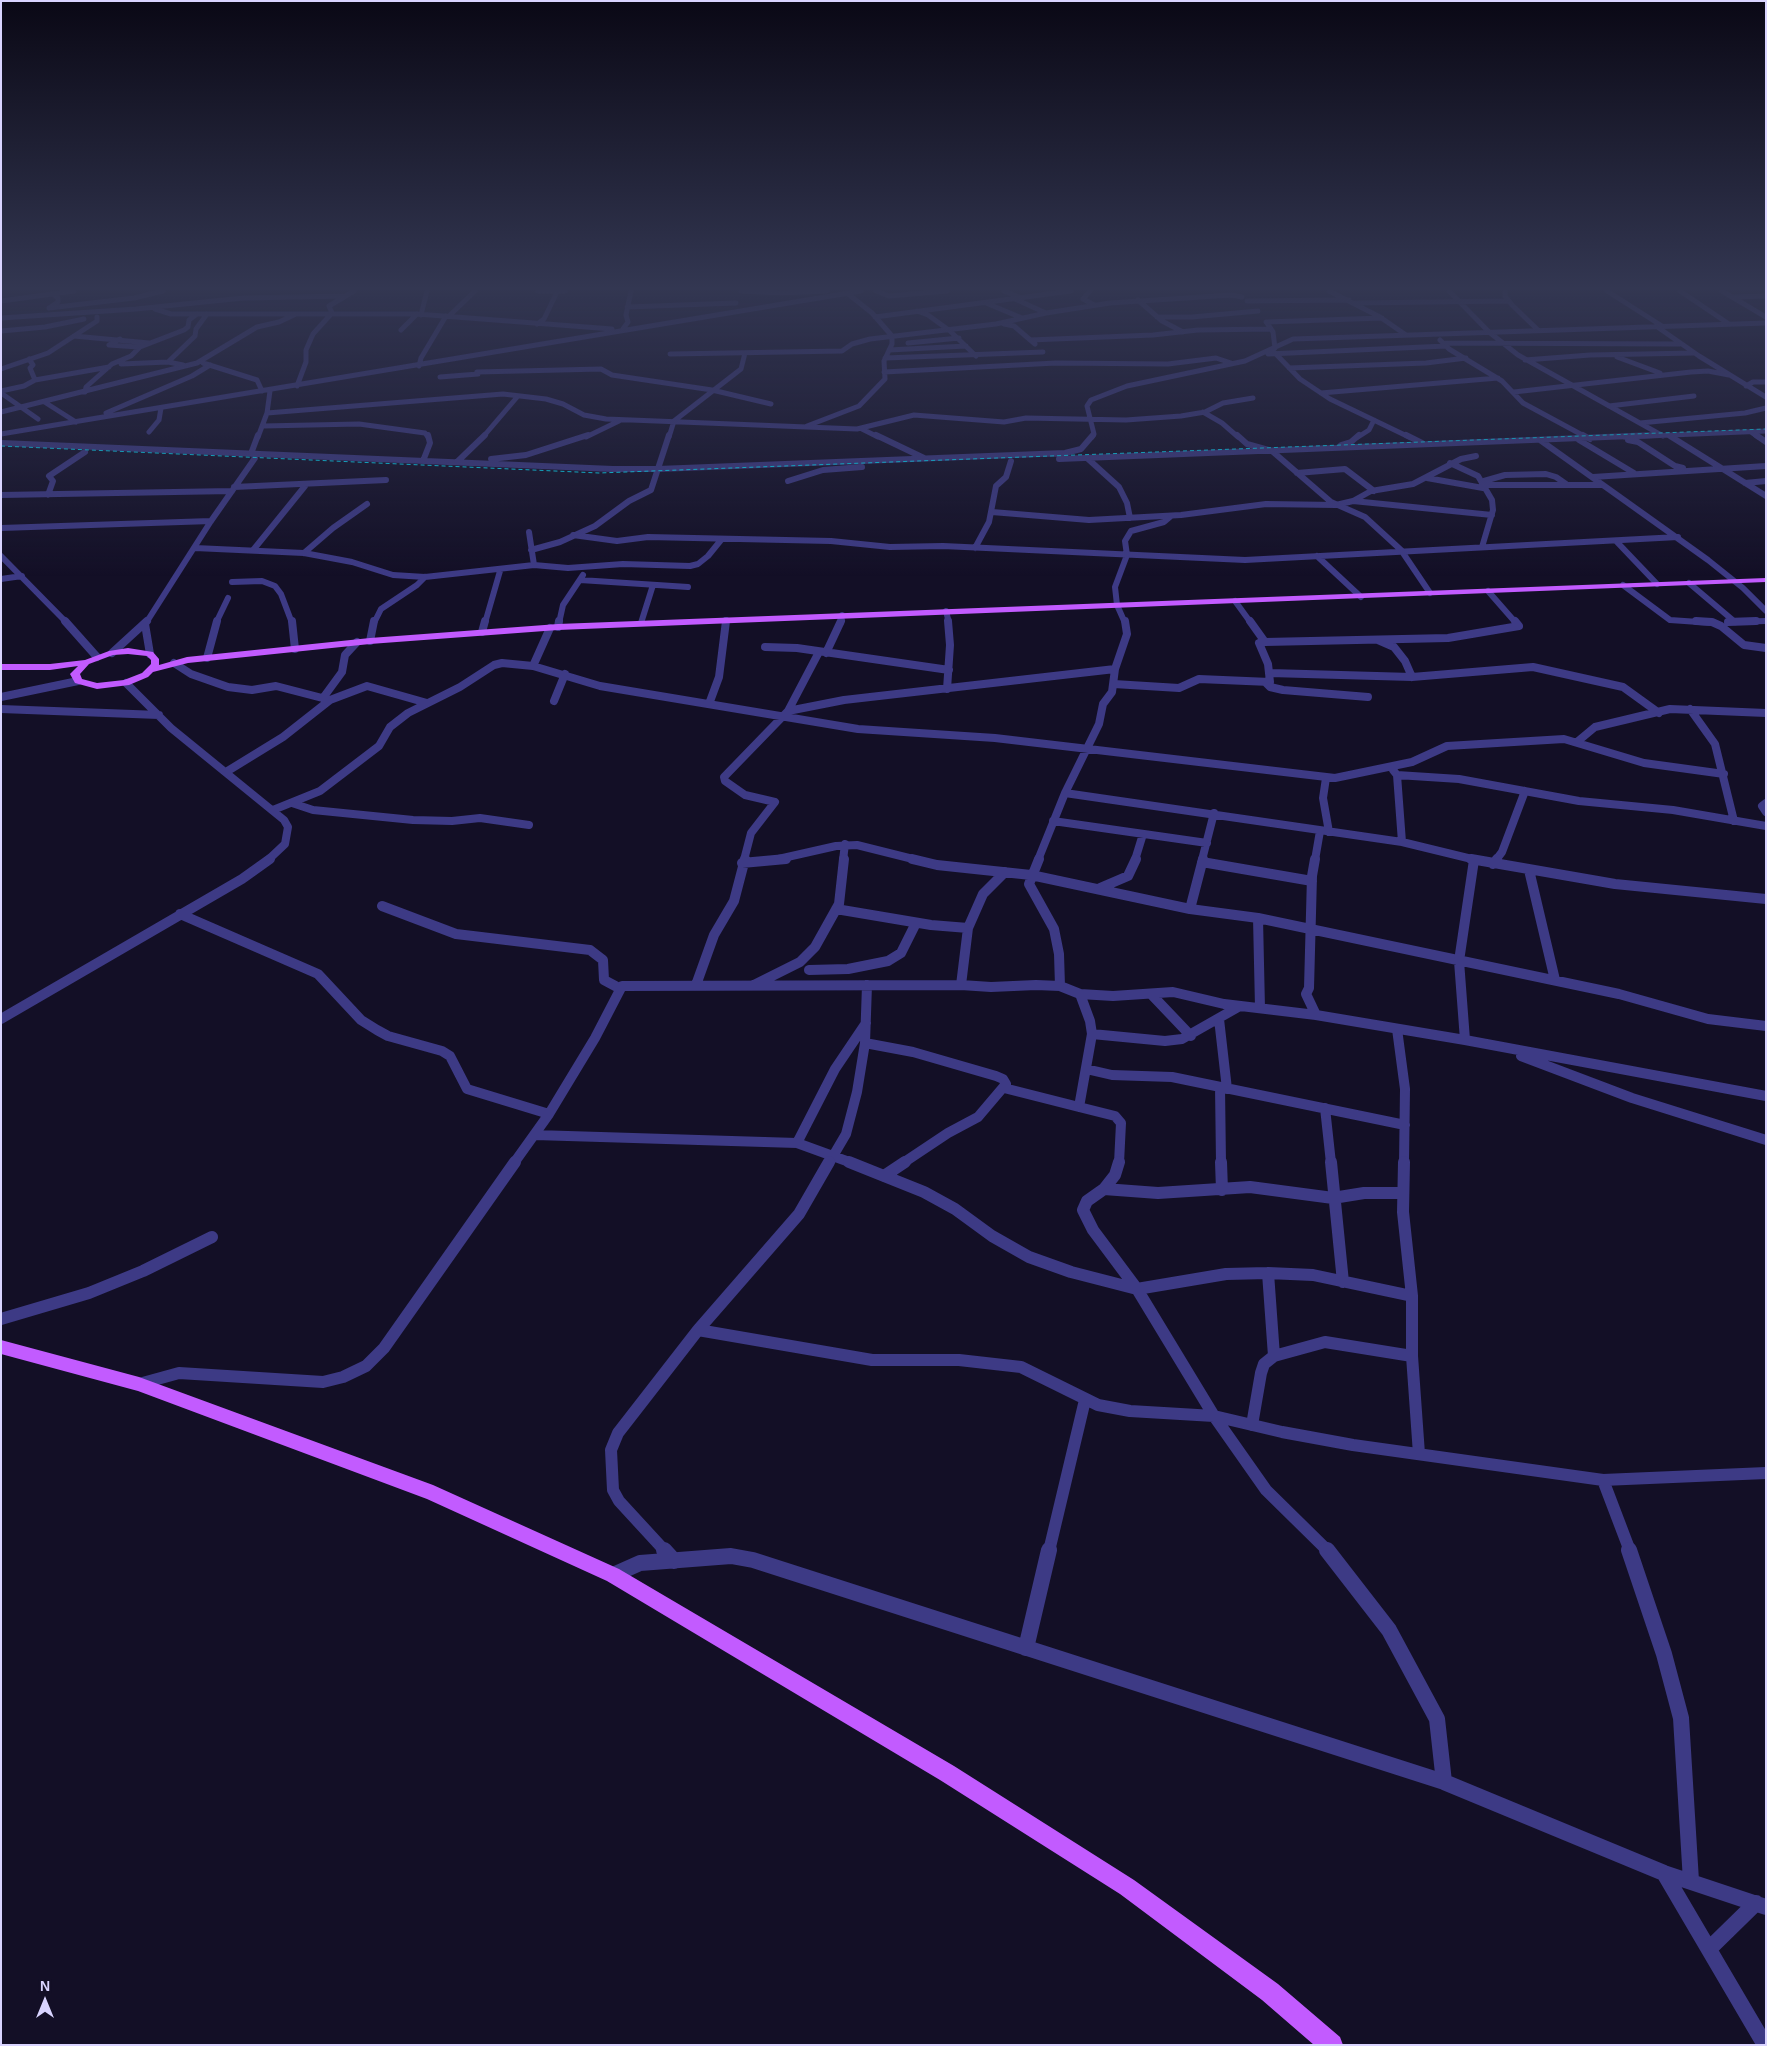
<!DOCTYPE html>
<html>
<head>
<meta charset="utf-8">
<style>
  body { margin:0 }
  #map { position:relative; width:1767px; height:2046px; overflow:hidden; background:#130f26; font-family:Helvetica,sans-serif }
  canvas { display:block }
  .frame { position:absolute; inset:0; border:2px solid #d9d4ff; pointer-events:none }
  .north { position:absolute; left:20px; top:1976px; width:50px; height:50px; -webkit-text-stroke:4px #130f26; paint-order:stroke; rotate:0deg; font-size:14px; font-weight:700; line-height:20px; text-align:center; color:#d9d4ff }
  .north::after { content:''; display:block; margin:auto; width:18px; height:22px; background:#d9d4ff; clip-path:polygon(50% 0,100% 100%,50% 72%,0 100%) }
</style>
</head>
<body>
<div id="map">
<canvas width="1767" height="2046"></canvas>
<div class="frame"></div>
<div class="north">N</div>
</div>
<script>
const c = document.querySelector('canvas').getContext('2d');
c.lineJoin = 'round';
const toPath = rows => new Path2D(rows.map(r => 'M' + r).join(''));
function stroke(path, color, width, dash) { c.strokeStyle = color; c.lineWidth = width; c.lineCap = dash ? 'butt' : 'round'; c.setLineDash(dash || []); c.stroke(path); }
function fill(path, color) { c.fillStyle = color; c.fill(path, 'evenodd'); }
stroke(toPath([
  [538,291,565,291],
  [741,291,781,293,827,291],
  [876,291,889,296,947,291],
  [1004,291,1019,297],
  [1090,291,1083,299,1094,305],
  [1329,291,1380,317,1406,335],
  [1449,291,1489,332,1518,355,1663,436],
  [1505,291,1505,296,1512,305,1538,330],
  [1607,291,1662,326],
  [1680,291,1729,324],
  [1722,291,1766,317],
  [1734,297,1766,296],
  [1015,299,1046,313],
  [1138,300,1162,321,1183,332],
  [1,301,74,291],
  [1247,301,1349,300],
  [986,303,1022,318],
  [1355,303,1509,301],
  [627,307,736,303],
  [49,308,134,298,163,291],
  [49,308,58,302,58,298,53,294],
  [155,309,171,314,417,314,612,329],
  [917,311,928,315,950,331,976,356],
  [421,315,427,291],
  [449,316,475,291],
  [875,317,1071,291],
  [1157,317,1192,317,1258,311],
  [1,318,136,309,243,298,346,296],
  [1266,322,1382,318],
  [1267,323,1273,332,1275,348],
  [537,324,544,319,557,292],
  [1004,324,1014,326,1035,344],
  [1656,326,1699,356,1766,397],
  [623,329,628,322,626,315,631,291],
  [401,330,417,314],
  [1,331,45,327,84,319],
  [74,336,149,343],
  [120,339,109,345,138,347],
  [1030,340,1153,335,1198,330,1271,329],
  [1440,340,1449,349,1502,381,1523,403,1586,437],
  [908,343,959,338],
  [1443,343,1680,344],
  [889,350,966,346],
  [1274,352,1300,379,1330,399,1409,437],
  [670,354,842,351,852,344,870,339,996,324,1046,313,1110,303,1231,295,1242,297],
  [1268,354,1446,346],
  [1617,357,1660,373],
  [885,358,1043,352],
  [29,359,33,365,30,368,35,380],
  [1525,360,1590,355,1693,353],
  [168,362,195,336,196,329,207,314],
  [203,363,257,380,262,391],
  [121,364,168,362,183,365],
  [419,366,421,358,446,316],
  [1289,368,1426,363,1466,358],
  [1,369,48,353,97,321,97,317],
  [884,372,1056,363,1168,364,1216,358,1231,363],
  [440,377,478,374,477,372,601,369,612,375,712,390,771,404],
  [297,386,306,362,306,350,313,334,332,313,329,306,354,291],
  [1746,386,1753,382,1766,382],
  [1,391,24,386,35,380,109,367],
  [85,392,86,387,112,364,131,356,140,347,184,330,188,327,189,320,197,314],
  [1514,392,1691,372,1708,371,1729,375],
  [1,393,38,419],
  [1321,393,1498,378],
  [46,403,76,422],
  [1609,406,1694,396],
  [1,412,197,363,257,327,279,322,296,314],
  [1203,412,1222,423,1238,437],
  [106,413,192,376,210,365],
  [267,413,503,394,546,399,563,404,584,415,606,419,857,429,914,415,1004,422,1026,418,1126,420,1181,416,1205,412,1223,403,1253,398],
  [1640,423,1745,413,1766,408],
  [263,426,359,424,425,433,428,437],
  [807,426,859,406,885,379,884,361,892,344,892,336,872,313,847,293],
  [862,429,878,437],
  [149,432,159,420,161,408],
  [1751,432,1758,437],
  [1,434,861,291],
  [258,437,267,413,270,391],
  [483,437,518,396],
  [586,437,619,421],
  [669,437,674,421,741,369,745,353],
  [1092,437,1094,434,1087,406,1091,400,1127,386,1245,361,1293,339,1766,323],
  [1358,437,1369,430,1374,420],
  [1624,437,1766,431]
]), '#3d3a85', 5);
stroke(toPath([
  [876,435,924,458],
  [1237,435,1247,444,1272,451,1331,502,1365,517,1401,550,1430,593],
  [1406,435,1422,443],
  [1583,435,1590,439],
  [1756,435,1766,442],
  [1670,436,1766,496],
  [1540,440,1708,560,1743,588,1766,611],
  [1579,440,1634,473],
  [1628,440,1638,442,1675,466,1683,468],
  [1,443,613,469,658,469,1065,453,1081,449,1093,435],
  [1341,445,1351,442,1359,435],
  [1087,458,1119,487,1127,503,1130,518],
  [491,459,526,455,588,435],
  [1059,459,1655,435],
  [423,461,430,443,428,435],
  [457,462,485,435],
  [1450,463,1478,476,1492,500,1493,510,1482,547],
  [1297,473,1345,469,1374,491],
  [1593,477,1766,466],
  [1427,478,1483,488],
  [788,481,823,470,862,467],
  [1484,481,1505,475,1546,474,1556,477,1566,484],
  [1745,483,1766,481],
  [1482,485,1602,485],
  [234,487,386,480],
  [1,495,232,491],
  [48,495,53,481,49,476,85,452],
  [1353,501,1492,515],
  [992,512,1089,520,1181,515,1266,504,1336,505,1353,501,1371,491,1413,484,1461,459,1476,456],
  [1,528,211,521],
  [529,532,534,565],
  [573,535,617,541,648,537,831,541,890,547,943,546,1245,560,1678,537],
  [1616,541,1657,584],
  [195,548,304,553,352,562,393,575,425,577,534,565,568,568,623,564,690,566,698,564,708,556,721,540],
  [975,548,989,522,996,486,1006,477,1011,461],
  [254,549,305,486],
  [531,550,560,542,595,526,629,501,651,490,669,435],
  [304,553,333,528,367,504],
  [1,556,67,623],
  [1317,556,1361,597],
  [1,579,22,576],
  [580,580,688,587],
  [232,582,262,581,275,586,281,594,292,623],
  [1689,583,1735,622],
  [1623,585,1670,620,1713,623],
  [1488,591,1516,623],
  [1235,601,1251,623],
  [946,611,949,623],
  [1728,622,1766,621],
  [146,623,211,521,255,458,252,451,258,435],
  [216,623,228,598],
  [374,623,381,609,417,585,425,577],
  [485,623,500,571],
  [559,623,563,605,583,575],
  [641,623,653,585],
  [726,623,726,620],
  [841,623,842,615],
  [1125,623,1117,605,1115,587,1127,555,1125,541,1131,531,1164,522,1171,516]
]), '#3d3a85', 6);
stroke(toPath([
  [65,621,97,657],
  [292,621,295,649],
  [1250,621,1265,642,1448,638,1519,626,1515,621],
  [1696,621,1712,622,1721,626,1744,645,1766,648],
  [1728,622,1756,621],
  [145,624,150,654],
  [558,627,559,621],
  [550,628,533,666,600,686,858,729,995,738,1335,778,1412,762,1447,746,1564,739,1644,763,1724,774],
  [482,632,485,621],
  [1378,640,1394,647,1405,661,1412,677],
  [370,641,374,621],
  [765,647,797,648,949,670],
  [112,653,147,621],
  [826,653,841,621],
  [207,658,217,621],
  [174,663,191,674,228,687,252,690,276,686,330,700,367,686,427,703],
  [1270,673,1412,677,1533,667,1623,687,1659,713],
  [126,683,171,728,284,820,288,827,285,844,268,860],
  [1266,683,1270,687,1283,690,1368,697],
  [1114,684,1179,688,1199,679,1270,682,1268,664,1259,643,1265,642],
  [947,689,950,645,948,621],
  [1,697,78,681],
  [323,698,342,672,345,655,357,642],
  [554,701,565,674],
  [709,704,719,677,726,621],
  [1,709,159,715],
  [1690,709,1715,744,1734,821],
  [788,711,819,652],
  [1577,742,1595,727,1670,709,1766,713],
  [1393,770,1397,775,1402,842],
  [226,772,283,737,330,700],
  [1397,775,1459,779,1579,801,1673,810,1766,826],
  [1326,778,1323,798,1329,832],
  [1065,793,1402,842,1476,860],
  [292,803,313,810,413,820,452,821,480,818,529,825],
  [1766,803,1762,806,1766,812],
  [273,810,320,791,379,746,390,727,408,713,460,687,494,665,502,663,533,666],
  [1053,821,1207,843],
  [744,860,751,833,775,802,745,795,725,781,724,777,788,711,844,700,1115,669],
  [774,860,836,846,857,845,917,860],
  [843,860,845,844],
  [1038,860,1065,793,1099,724,1103,704,1112,692,1115,669,1127,634,1125,621],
  [1135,860,1143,834],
  [1202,860,1214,813],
  [1315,860,1320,831],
  [1496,860,1502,852,1525,791]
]), '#3d3a85', 8);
stroke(toPath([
  [912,859,937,865,1031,875,1190,909,1258,918,1619,994,1708,1019,1766,1026],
  [1039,859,1029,884,1054,929,1059,954,1060,986],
  [1315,859,1312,876,1309,988,1306,994,1316,1015],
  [1471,859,1615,884,1766,899],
  [1202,862,1312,881],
  [742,863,786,859],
  [1493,864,1497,859],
  [1529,870,1555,980],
  [1100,888,1128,876,1136,859],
  [382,906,456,934,590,950,603,960,604,980,619,988],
  [836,909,931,925,968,928],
  [1190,909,1203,859],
  [180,914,318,974,361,1020,377,1030,388,1036,442,1051,450,1056,467,1089,549,1114],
  [1258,918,1260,1008],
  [809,970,848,969,888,961,901,953,916,923],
  [696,985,714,935,734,901,745,859],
  [754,985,800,962,815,947,839,904,844,859],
  [961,985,968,928,983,894,1005,872],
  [1080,994,1090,1021,1092,1034,1079,1107,1115,1116,1121,1123,1119,1163],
  [1151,994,1191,1036],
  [1,1019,242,879,270,859],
  [1219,1019,1227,1089],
  [1397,1029,1405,1089,1404,1163],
  [1092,1034,1165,1041,1182,1039,1240,1006],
  [1465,1040,1459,961,1474,860],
  [865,1043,913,1052,996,1076,1003,1079,1006,1084,978,1117,948,1133,903,1163],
  [1521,1056,1632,1098,1766,1140],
  [1086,1069,1112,1075,1172,1077,1405,1125],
  [1220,1087,1221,1163],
  [1004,1088,1079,1107],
  [1325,1108,1331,1163],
  [535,1135,797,1143,852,1163],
  [797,1143,835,1069,866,1023],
  [514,1163,549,1114,595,1038,622,986,961,985,991,987,1036,985,1060,986,1080,994,1113,996,1173,992,1224,1004,1316,1015,1465,1040,1766,1096],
  [829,1163,846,1134,857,1092,865,1043,867,985]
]), '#3d3a85', 10);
stroke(toPath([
  [849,1162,924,1192,955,1209,992,1236,1029,1257,1071,1272,1137,1289,1226,1274,1268,1273,1313,1275,1412,1296],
  [1119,1162,1115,1175,1104,1189,1087,1201,1083,1210,1093,1230,1137,1289,1214,1416,1266,1490,1328,1551],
  [1221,1162,1222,1190],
  [1331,1162,1343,1282],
  [1404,1162,1403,1212,1412,1296,1412,1356,1419,1454],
  [884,1176,905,1162],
  [1104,1189,1158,1193,1250,1187,1333,1198,1364,1193,1403,1193],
  [1268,1273,1274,1356],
  [1,1319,89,1293,143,1271,212,1237],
  [698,1330,872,1360,959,1360,1021,1367,1098,1405,1130,1411,1214,1416,1282,1432,1353,1445,1603,1480,1766,1473],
  [139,1384,179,1373,323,1382,343,1377,366,1366,384,1348,515,1162],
  [1252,1425,1261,1373,1264,1364,1274,1356,1325,1342,1412,1356],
  [1603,1480,1630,1551],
  [665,1551,619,1501,613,1490,611,1450,618,1433,698,1330,799,1214,829,1162],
  [1049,1551,1085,1400]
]), '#3d3a85', 12);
stroke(toPath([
  [664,1550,674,1561],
  [1327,1550,1389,1630,1437,1719,1444,1782],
  [1629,1550,1664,1654,1681,1718,1691,1881],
  [613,1575,640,1563,731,1556,753,1560,1444,1782,1664,1873,1766,1907],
  [1026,1648,1049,1550],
  [1664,1873,1765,2045],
  [1709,1949,1756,1903]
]), '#3d3a85', 16);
fill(toPath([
  [1766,578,1766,582,558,630,370,644,188,663,153,672,148,677,129,685,97,689,75,683,70,674,78,666,50,670,1,670,1,664,50,664,85,660,109,651,128,648,153,652,159,659,159,665,187,657,370,638,558,624,1766,578],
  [128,654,147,656,151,660,151,664,142,673,124,680,97,683,82,679,80,674,89,664,113,655,128,654],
  [1,1340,139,1377,433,1485,619,1569,954,1766,1134,1880,1278,1984,1340,2037,1343,2045,1314,2045,1262,2000,1120,1894,940,1780,607,1581,427,1499,138,1391,1,1354,1,1340]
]), '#c25bff');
stroke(toPath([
  [1,446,599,473,1766,429]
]), '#00e5ff', 1, [4, 3]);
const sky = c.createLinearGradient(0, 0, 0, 577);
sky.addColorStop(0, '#0a0815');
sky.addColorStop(0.5, '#333752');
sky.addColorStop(1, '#33375200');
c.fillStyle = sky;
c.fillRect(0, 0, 1767, 577);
</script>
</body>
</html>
